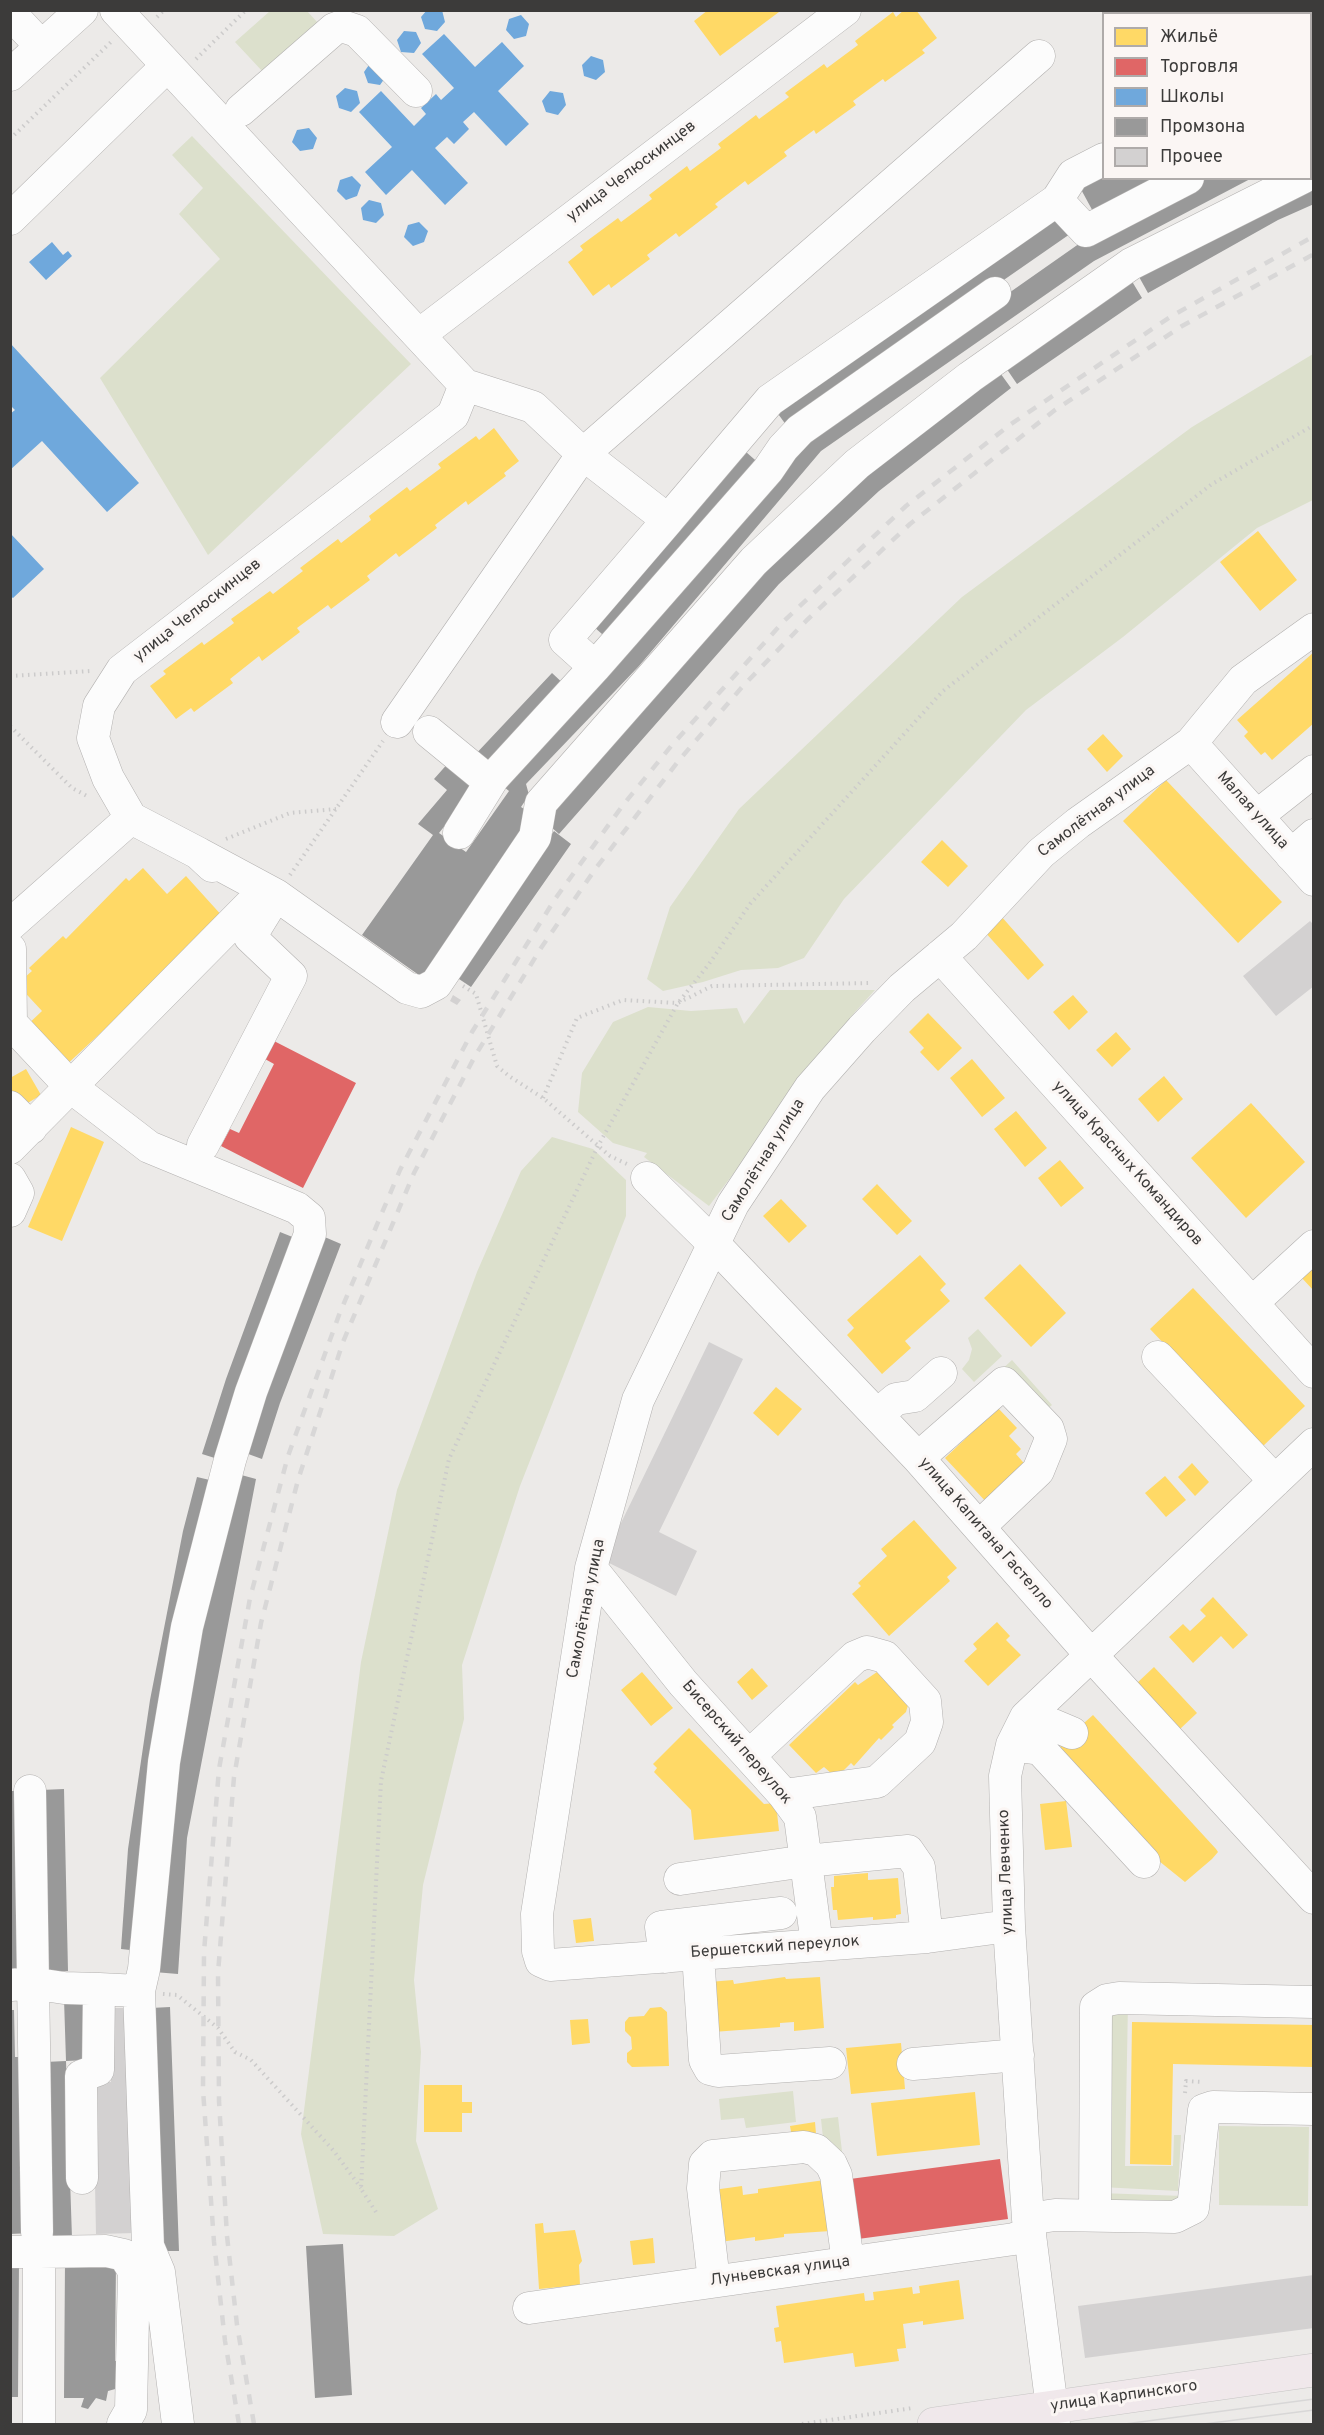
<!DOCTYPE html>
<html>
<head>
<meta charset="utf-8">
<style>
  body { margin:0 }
  #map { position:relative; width:1324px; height:2435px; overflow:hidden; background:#eceae8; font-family:Overpass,sans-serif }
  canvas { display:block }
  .frame { position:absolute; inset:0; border:12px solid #3c3b3a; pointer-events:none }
  .legend { position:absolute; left:1102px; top:12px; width:210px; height:168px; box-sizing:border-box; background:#fbf6f4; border:2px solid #afabaa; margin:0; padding:8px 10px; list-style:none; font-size:18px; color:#3c3b3a }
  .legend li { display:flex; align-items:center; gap:12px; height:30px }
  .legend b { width:30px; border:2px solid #afabaa }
</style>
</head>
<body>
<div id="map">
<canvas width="1324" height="2435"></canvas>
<div class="frame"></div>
<ul class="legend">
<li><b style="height:16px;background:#ffd966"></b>Жильё</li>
<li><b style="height:16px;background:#e06666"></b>Торговля</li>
<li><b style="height:16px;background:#6fa8dc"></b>Школы</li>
<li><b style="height:16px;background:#999"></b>Промзона</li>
<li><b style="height:16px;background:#d3d1d1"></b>Прочее</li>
</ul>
</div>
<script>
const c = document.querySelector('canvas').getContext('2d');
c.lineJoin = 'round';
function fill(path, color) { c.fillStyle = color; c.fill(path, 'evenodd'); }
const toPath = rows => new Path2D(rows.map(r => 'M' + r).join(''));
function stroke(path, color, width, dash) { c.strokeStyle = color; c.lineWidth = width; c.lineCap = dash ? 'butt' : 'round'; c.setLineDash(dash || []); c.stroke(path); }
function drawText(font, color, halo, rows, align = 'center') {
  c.font = font + ' Overpass,sans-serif'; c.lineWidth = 6; c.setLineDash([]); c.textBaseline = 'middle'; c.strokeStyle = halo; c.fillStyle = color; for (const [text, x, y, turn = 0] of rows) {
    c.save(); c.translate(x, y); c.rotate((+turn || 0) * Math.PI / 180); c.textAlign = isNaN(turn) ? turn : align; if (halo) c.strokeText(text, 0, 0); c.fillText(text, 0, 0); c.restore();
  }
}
fill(toPath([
  [270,11,307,11,318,23,263,72,235,42],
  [192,136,411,364,208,555,100,378,220,259,179,214,203,188,172,155],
  [1313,354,1313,500,1257,528,1123,637,1026,710,844,899,804,958,778,968,741,970,703,982,663,991,647,979,670,907,739,809,962,597,1192,427],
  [770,990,875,990,855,1012,709,1206,644,1157,647,1153,613,1143,578,1112,582,1073,613,1022,648,1007,691,1011,737,1008,744,1024],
  [552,1137,593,1149,626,1180,626,1216,520,1486,462,1665,464,1719,423,1885,414,1980,421,2052,416,2141,438,2209,394,2236,323,2234,301,2134,361,1662,397,1490,477,1272,521,1171],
  [978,1329,1002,1356,974,1382,962,1369,969,1360,972,1349,968,1338],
  [1012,1360,1052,1405,1046,1410,998,1373],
  [1128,2003,1125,2166,1173,2166,1174,2135,1181,2135,1178,2191,1101,2187,1103,2019],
  [793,2091,796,2122,746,2128,744,2118,721,2120,719,2099],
  [838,2117,843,2160,824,2148,821,2119],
  [1219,2126,1309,2127,1308,2206,1219,2205],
  [1100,2193,1183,2196,1179,2203,1108,2207]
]), '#dce0cc');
fill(toPath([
  [708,10,778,10,779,12,720,56,694,21],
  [904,10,916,10,937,38,922,50,925,53,885,82,883,79,853,101,856,105,816,134,814,130,784,152,787,156,748,185,745,181,715,204,718,207,679,237,676,233,647,255,650,259,611,288,609,284,593,296,568,262,583,250,580,246,618,218,621,222,652,199,649,195,687,166,690,171,721,148,718,144,756,115,759,119,789,97,785,93,824,64,827,68,858,45,855,41,893,12,896,17],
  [494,428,519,461,504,473,506,476,468,505,466,501,435,525,437,528,399,557,396,553,367,576,370,580,331,609,328,605,297,628,300,632,262,661,259,656,230,679,233,683,194,712,191,708,176,719,150,686,166,674,163,671,202,642,204,645,234,623,231,619,270,591,273,594,303,571,300,568,338,539,341,543,371,520,369,516,407,487,410,491,441,468,438,464,476,436,479,440],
  [1258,531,1297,580,1260,611,1220,562],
  [1314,652,1314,723,1272,760,1265,752,1261,755,1244,736,1248,732,1237,720],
  [1103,734,1123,756,1107,772,1087,749],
  [1166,780,1282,902,1238,943,1123,821],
  [942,840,968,866,948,887,921,862],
  [143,868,167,894,186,876,224,918,62,1069,24,1028,42,1011,17,984,32,971,29,968,63,936,66,939,126,878,129,881],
  [1001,916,1044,965,1028,980,984,931],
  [1073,995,1088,1012,1069,1030,1053,1012],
  [928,1013,962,1048,938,1071,920,1052,924,1048,909,1032],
  [1116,1032,1131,1049,1112,1067,1096,1050],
  [972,1059,1005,1098,982,1117,950,1078],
  [26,1069,41,1095,21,1107,10,1089,10,1078],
  [1164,1076,1183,1099,1158,1122,1138,1099],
  [1251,1103,1305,1162,1246,1218,1191,1158],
  [1016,1111,1047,1148,1025,1167,994,1129],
  [71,1127,104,1142,62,1241,28,1227],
  [1060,1160,1084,1188,1061,1207,1038,1178],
  [877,1184,912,1221,897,1235,862,1199],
  [781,1199,807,1226,789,1243,763,1216],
  [920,1255,946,1284,940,1290,950,1301,905,1341,911,1348,882,1374,847,1335,854,1328,847,1320],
  [1020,1264,1066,1313,1031,1347,984,1298],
  [1314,1264,1314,1291,1300,1276],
  [1193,1288,1305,1406,1262,1447,1150,1329],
  [776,1387,802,1409,778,1436,753,1413],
  [998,1408,1017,1428,1009,1436,1021,1449,1016,1454,1028,1468,989,1505,945,1458],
  [1192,1463,1209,1482,1195,1496,1178,1477],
  [1165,1476,1186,1500,1166,1517,1145,1493],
  [914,1520,957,1568,947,1577,950,1581,889,1636,852,1594,861,1586,858,1583,887,1556,881,1549],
  [1213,1597,1248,1635,1233,1649,1221,1636,1193,1663,1169,1637,1183,1624,1190,1631,1206,1616,1200,1610],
  [997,1622,1010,1636,1006,1640,1021,1655,988,1686,964,1661,977,1649,973,1644],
  [1154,1667,1197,1713,1180,1729,1137,1683],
  [752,1668,768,1686,752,1700,737,1682],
  [642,1672,673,1708,651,1726,621,1690],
  [877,1672,908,1705,906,1712,892,1725,894,1727,881,1740,879,1738,854,1766,851,1763,841,1773,832,1774,824,1767,816,1773,789,1745,855,1682,858,1685],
  [1093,1715,1216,1849,1218,1852,1212,1859,1185,1882,1159,1861,1157,1863,1061,1749,1060,1745,1066,1739],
  [689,1728,764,1804,776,1803,779,1831,694,1840,691,1810,654,1772,657,1768,653,1764],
  [1066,1801,1072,1847,1045,1850,1040,1804],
  [868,1873,868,1880,898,1878,901,1914,896,1915,896,1918,873,1920,873,1917,838,1920,837,1910,833,1910,831,1887,834,1887,834,1876],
  [591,1918,594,1941,576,1943,573,1920],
  [785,1977,786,1979,820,1977,824,2028,794,2031,794,2022,780,2023,780,2027,713,2032,709,1982,733,1980,734,1984],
  [661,2007,667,2012,669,2066,632,2067,627,2062,627,2053,632,2049,631,2037,625,2031,625,2022,629,2017,644,2016,650,2008],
  [588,2019,590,2043,572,2045,570,2020],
  [1132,2022,1314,2025,1314,2067,1173,2064,1171,2165,1130,2164],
  [901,2043,905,2089,851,2094,846,2048],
  [424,2085,462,2085,462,2102,472,2102,472,2113,462,2113,462,2132,424,2132],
  [975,2092,980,2145,877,2156,871,2103],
  [815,2122,816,2134,792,2137,790,2126],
  [825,2180,831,2231,784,2234,784,2237,755,2241,755,2237,720,2242,713,2190,742,2186,743,2195,758,2193,758,2189],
  [543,2223,544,2233,575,2230,582,2261,579,2265,580,2285,539,2289,535,2224],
  [653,2238,655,2263,633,2265,630,2241],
  [959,2280,964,2319,923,2325,923,2321,903,2324,906,2348,897,2349,899,2361,855,2367,853,2353,784,2363,781,2341,776,2342,774,2328,779,2327,776,2306,864,2293,865,2301,874,2300,873,2292,912,2287,913,2294,920,2293,919,2286]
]), '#ffd966');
fill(toPath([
  [274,1041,356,1083,303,1188,221,1146,230,1129,239,1133,274,1064,265,1059],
  [1000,2159,1008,2219,858,2239,850,2179]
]), '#e06666');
fill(toPath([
  [427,10,442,10,445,22,437,31,425,29,421,17],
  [521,15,529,24,526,36,514,39,506,30,509,19],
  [404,31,416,32,421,43,414,53,401,52,397,40],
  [444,34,475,67,502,42,524,66,498,91,529,124,506,146,474,112,463,122,469,129,454,144,447,137,435,148,468,183,445,205,412,170,386,195,365,172,392,147,359,112,381,91,414,126,426,114,421,108,436,94,441,100,454,88,422,54],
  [591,56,603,60,605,72,596,80,584,76,582,65],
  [371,62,387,75,380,85,368,83,364,72],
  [345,88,357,91,360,103,351,112,339,108,336,96],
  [550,91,563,93,566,105,558,115,546,112,542,101],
  [309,128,317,138,313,149,300,151,292,142,297,130],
  [352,176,361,185,357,196,346,200,337,191,340,180],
  [369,200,381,203,384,215,376,223,363,220,361,208],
  [419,222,428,231,424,242,413,246,404,237,408,225],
  [52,242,63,255,68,251,72,256,46,280,29,262],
  [10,343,139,483,107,512,42,441,10,470,10,414,15,410,10,405],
  [10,533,44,569,13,598,10,596]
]), '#6fa8dc');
fill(toPath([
  [1314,59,1314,104,1310,106,1310,60],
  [1104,168,1104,178,1170,178,1096,217,1077,182],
  [1204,178,1252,178,1094,261,821,451,639,666,526,784,529,795,521,807,532,814,426,980,362,935,433,835,418,824,447,790,434,779,450,761,478,784,439,833,466,852,509,791,499,783,805,436,1083,241],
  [1314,182,1314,204,1278,220,1148,293,1138,275],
  [1058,216,1070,234,789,429,776,411],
  [1130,278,1142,298,1017,384,1004,365],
  [998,370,1011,388,879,491,779,584,559,834,542,819,762,568,865,473],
  [746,452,762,466,610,641,594,627],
  [552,673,567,687,487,772,472,758],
  [554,831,571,844,471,987,453,975],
  [280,1232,300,1240,221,1460,202,1454,226,1379],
  [320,1235,341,1244,280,1403,262,1459,240,1451],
  [234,1473,256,1479,187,1838,178,1974,154,1972,172,1763],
  [197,1477,214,1481,139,1951,121,1949,128,1849,150,1700,183,1531],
  [64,1789,68,1971,44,1972,41,1790],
  [10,1791,18,1791,21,1973,10,1973],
  [86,1998,88,2060,66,2061,64,1999],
  [170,2007,179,2251,159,2251,151,2008],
  [10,2010,14,2010,15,2057,29,2057,32,2233,10,2234],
  [66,2061,72,2238,51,2239,45,2062],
  [343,2244,352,2395,315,2398,306,2246],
  [10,2261,19,2261,18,2397,10,2397],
  [65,2262,116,2262,115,2361,126,2361,115,2384,119,2388,108,2391,106,2401,96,2398,88,2409,81,2407,84,2398,64,2398]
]), '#999');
fill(toPath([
  [1310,921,1314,925,1314,986,1276,1016,1243,976],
  [453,995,461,1000,457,1005,450,1001],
  [709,1342,743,1359,659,1532,697,1551,676,1596,603,1560],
  [109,2008,130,2008,136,2233,96,2234,93,2082,111,2082],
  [1314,2275,1314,2328,1085,2358,1078,2306]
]), '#d3d1d1');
const minor = toPath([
  [10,13,41,46],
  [1185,14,1193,10],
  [1288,14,1296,10],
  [1310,53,1314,52],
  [10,75,82,10],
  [241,110,334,29,342,26,357,31,416,91],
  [1310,115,1314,113],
  [1057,200,1086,231,1188,178],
  [10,219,167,66],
  [419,335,845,10],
  [465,385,533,407,583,454,668,520,770,400,1057,200,1073,175,1104,159],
  [668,520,565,640,595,667,768,470,783,448,800,430,995,293],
  [397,722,583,454,1039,56],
  [429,732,490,782],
  [1191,743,1314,880],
  [1257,816,1314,771],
  [131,818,198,853,212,866],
  [459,833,493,778,595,667],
  [198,853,276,895,407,988,421,992,436,984,535,837,541,803,754,561,857,464,970,377,1131,264,1302,178],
  [1291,855,1314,835],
  [10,925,131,818,108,778,93,738,99,706,122,670,453,415,465,385,116,10],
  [10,949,11,1023,71,1087,149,1147,297,1208,309,1218,310,1234,251,1392,230,1460,187,1627,164,1762,144,1969,139,1991],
  [940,956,1314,1372],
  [10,1107,31,1128],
  [203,1145,291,976,250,937,274,898],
  [10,1148,250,905],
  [647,1178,714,1244,918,1458,1091,1655,1314,1898],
  [10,1179,18,1193,10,1211],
  [1252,1303,1314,1246],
  [1158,1357,1275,1481],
  [877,1415,896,1399,915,1396,941,1373],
  [918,1458,1004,1383,1048,1429,1051,1439,1038,1471,980,1526],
  [591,1568,683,1683,784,1795,800,1817,817,1945],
  [1072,1733,1053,1725,1012,1745,1040,1749,1144,1862],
  [749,1756,855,1657,867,1652,885,1657,925,1701,927,1722,920,1742,877,1782,784,1795],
  [30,1791,37,2232],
  [680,1879,806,1861,908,1851,919,1867,927,1937],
  [1009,1926,927,1937,550,1965,541,1961,538,1951,537,1914,591,1568,638,1400,733,1204,810,1088,862,1029,902,988,964,936,1041,853,1078,823,1191,743,1243,680,1314,629],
  [698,1954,705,2060,710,2069,718,2071,830,2063],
  [665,1957,661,1927,781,1913],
  [11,1985,31,1983,64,1988,99,1989,98,2070,81,2076,82,2178],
  [99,1989,139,1991,148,2246,159,2272,178,2424],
  [913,2064,1018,2055],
  [1095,2214,1096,2007,1107,2000,1119,1998,1314,2002],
  [1028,2219,1055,2215,1175,2217,1193,2208,1204,2110,1213,2107,1314,2109],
  [10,2252,39,2252],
  [714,2281,703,2188,705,2164,713,2156,804,2147,816,2150,831,2164,836,2175,848,2262],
  [529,2308,1014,2239,1030,2233],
  [39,2424,39,2252,106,2251,124,2255,134,2271,131,2410,123,2424],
  [1054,2424,1028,2219,1009,1926,1005,1776,1012,1745,1026,1717,1314,1444]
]);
const major = toPath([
  [934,2424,1314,2370]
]);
stroke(minor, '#b2b0af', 33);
stroke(major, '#c6c5c4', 34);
stroke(toPath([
  [157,17,164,10],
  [196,59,246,10],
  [10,139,111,42],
  [10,676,91,671],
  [10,726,72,788,89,797],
  [226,839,290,813,336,809],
  [290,875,383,741],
  [463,986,476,994,497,1066,509,1076,543,1098,610,1156,627,1164],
  [543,1098,577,1018,623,1000,678,1003,712,986,872,983],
  [163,1994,177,1995,218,2028,235,2052,251,2060,333,2150,361,2188],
  [1185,2093,1186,2081,1202,2082],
  [376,2212,361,2189,381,1781,449,1459,598,1146,678,1003,709,964,750,904,943,691,1212,484,1314,425],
  [802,2424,913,2408]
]), '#cccbcb', 4, [1.5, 4.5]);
stroke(minor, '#fcfcfc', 32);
stroke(major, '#f0e8eb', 33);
stroke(toPath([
  [1125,2424,1314,2399],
  [1204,2424,1314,2410]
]), '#d8d7d7', 1.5);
stroke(toPath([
  [239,2424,225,2341,214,2242,203,2090,204,1952,219,1769,250,1598,288,1456,339,1315,400,1170,472,1032,555,899,623,805,672,745,784,621,906,506,1011,424,1170,317,1314,236],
  [254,2424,237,2325,227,2236,219,2101,218,1973,234,1777,261,1623,298,1480,343,1342,414,1173,475,1056,541,948,596,868,680,759,743,686,807,620,910,524,1055,410,1182,326,1314,254]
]), '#d8d7d7', 4.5, [10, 10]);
drawText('16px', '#3c3b3a', '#fbf6f4', [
  ["улица Челюскинцев",632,172,-37],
  ["улица Челюскинцев",198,611,-38],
  ["Малая улица",1252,811,48],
  ["Самолётная улица",1097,812,-37],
  ["Самолётная улица",764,1161,-58],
  ["улица Красных Командиров",1127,1164,48],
  ["улица Капитана Гастелло",985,1534,49],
  ["Самолётная улица",587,1609,-79],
  ["Бисерский переулок",736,1743,49],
  ["улица Левченко",1007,1872,-92],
  ["Бершетский переулок",775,1948,-4],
  ["Луньевская улица",780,2272,-8],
  ["улица Карпинского",1124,2397,-8]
]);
</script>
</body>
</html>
